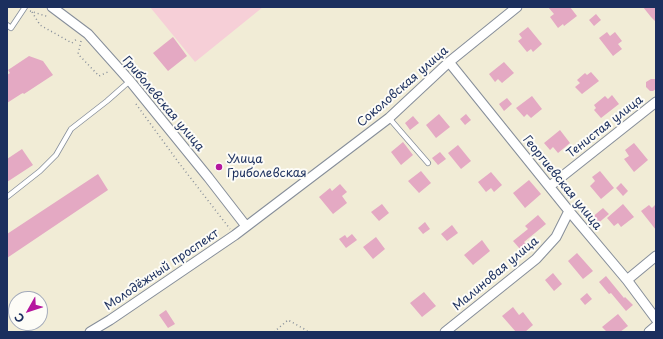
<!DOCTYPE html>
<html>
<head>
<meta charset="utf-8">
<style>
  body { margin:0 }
  #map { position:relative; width:663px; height:339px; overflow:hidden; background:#f1ecd6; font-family:"Playpen Sans",sans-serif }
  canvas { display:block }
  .frame { position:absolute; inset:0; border:8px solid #1b2f5e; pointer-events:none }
  .north { position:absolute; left:8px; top:291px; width:40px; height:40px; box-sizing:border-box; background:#fdfcf7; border:1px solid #a3aaba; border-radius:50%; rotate:231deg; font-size:11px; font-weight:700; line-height:16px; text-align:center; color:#1b2f5e }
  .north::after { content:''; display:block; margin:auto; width:14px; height:18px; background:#b5179e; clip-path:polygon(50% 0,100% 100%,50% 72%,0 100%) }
</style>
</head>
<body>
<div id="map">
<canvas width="663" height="339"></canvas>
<div class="frame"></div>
<div class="north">С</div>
</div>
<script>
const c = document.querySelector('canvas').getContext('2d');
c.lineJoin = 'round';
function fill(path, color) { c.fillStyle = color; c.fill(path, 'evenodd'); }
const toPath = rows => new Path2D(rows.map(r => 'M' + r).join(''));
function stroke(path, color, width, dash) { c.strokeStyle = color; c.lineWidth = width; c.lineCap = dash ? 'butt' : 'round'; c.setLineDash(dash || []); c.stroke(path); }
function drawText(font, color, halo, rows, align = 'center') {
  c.font = font + ' "Playpen Sans",sans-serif'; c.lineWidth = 4; c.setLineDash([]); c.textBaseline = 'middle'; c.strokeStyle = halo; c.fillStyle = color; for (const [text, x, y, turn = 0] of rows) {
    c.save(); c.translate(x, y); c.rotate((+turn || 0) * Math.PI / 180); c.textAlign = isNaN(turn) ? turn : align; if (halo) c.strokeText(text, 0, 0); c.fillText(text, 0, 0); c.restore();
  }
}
fill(toPath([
  [150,7,263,7,195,62]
]), '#f6cfd7');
fill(toPath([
  [548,7,570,7,577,16,564,26,563,24,558,28,550,17,554,14],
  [643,7,656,7,656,22,651,17],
  [596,14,601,20,594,26,589,20],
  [528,27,542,44,533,52,531,49,527,52,518,41,522,38,519,34],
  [607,32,610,36,615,32,622,41,618,44,622,49,613,56,599,38],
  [173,37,187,56,168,71,153,53],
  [29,56,43,61,53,75,24,94,23,93,21,94,7,103,7,75,10,73,8,70],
  [504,62,514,73,502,83,498,79,495,82,489,74],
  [591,72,599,81,582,94,575,87,580,83,577,80,585,73,587,75],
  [651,79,656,79,656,89,653,91,650,91,646,87,646,82],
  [612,95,619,104,601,118,594,110,596,108,594,105,605,96,608,99],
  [532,96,542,109,531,118,527,114,524,117,516,108],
  [507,98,512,104,504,111,499,104],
  [439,114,450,127,436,138,426,125],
  [466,114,471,120,465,125,460,119],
  [413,116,419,123,410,130,405,123],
  [560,130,570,143,558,153,553,147,550,150,544,143],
  [403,142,413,155,401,165,391,152],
  [634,143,648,160,634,172,624,159,629,156,625,150],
  [458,145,471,161,461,169,448,153],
  [22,149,33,165,7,182,7,159],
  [440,152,446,159,438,165,432,158],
  [421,171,431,183,419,193,408,181],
  [600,171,614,188,601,199,590,186,595,181,592,177],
  [491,172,502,185,494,192,491,188,486,192,478,182],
  [98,174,108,190,7,258,7,234],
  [529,180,541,194,525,208,513,193],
  [621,183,628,191,623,196,616,188],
  [340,184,347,192,342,196,347,203,333,214,319,197,330,188,332,191],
  [382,204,389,213,379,221,371,212],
  [623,204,634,217,621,227,618,223,614,226,607,218],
  [656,204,656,230,641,211,649,205,652,208],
  [603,208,609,214,596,225,590,219],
  [538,215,546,224,524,242,526,244,520,249,513,241,528,229,525,226],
  [425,222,430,229,423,234,418,228],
  [452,225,458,233,447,241,441,234],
  [352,234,357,240,346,248,339,239,345,235,347,238],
  [376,237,385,249,373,259,363,247],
  [482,240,490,251,473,265,464,255],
  [577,253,593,271,583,279,568,261],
  [553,273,562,284,554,291,545,280],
  [606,276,624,298,625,297,633,305,626,311,611,293,609,294,599,282],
  [424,292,436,306,422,317,410,303],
  [587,293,592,299,585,305,580,299],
  [513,307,519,315,523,312,533,325,525,332,516,332,502,316],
  [166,310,175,324,168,328,159,315],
  [618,314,628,326,620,332,607,332,602,327]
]), '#e4a9c3');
const service = toPath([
  [7,25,11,28,25,7],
  [389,118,428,163],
  [7,197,40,171,56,155,71,129,107,101,124,86,130,81]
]);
const minor = toPath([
  [52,7,88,34,130,81,208,177,246,226],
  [449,62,569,211,627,280,656,319],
  [550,186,656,102],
  [627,280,656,256],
  [90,332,110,320,235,235,389,118,449,62,517,7],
  [445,332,536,259,556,237,569,211],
  [649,332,656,326]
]);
stroke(service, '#868e9a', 6);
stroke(minor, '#868e9a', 11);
stroke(toPath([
  [30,11,49,17],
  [32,12,40,25,72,43,78,38],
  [81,41,78,54,99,76,110,71],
  [136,104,179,163,230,229],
  [274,332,288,320,306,330,308,332]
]), '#868e9a', 1.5, [1, 3]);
stroke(service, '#fff', 4.5);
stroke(minor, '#fff', 9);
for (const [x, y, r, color] of [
  [219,167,4,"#b5179e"]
]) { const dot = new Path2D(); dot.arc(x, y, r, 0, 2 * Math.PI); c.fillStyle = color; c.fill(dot); stroke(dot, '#fdfcf7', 1.5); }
drawText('12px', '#1b2f5e', '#fdfcf7', [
  ["Соколовская улица",403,87,-41],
  ["Гриболевская улица",163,104,50],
  ["Тенистая улица",605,127,-38],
  ["Георгиевская улица",562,183,51],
  ["Молодёжный проспект",162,270,-34],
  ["Малиновая улица",496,274,-40]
]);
drawText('12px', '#1b2f5e', '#fdfcf7', [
  ["Улица",227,160],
  ["Гриболевская",227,174]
], 'left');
</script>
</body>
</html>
